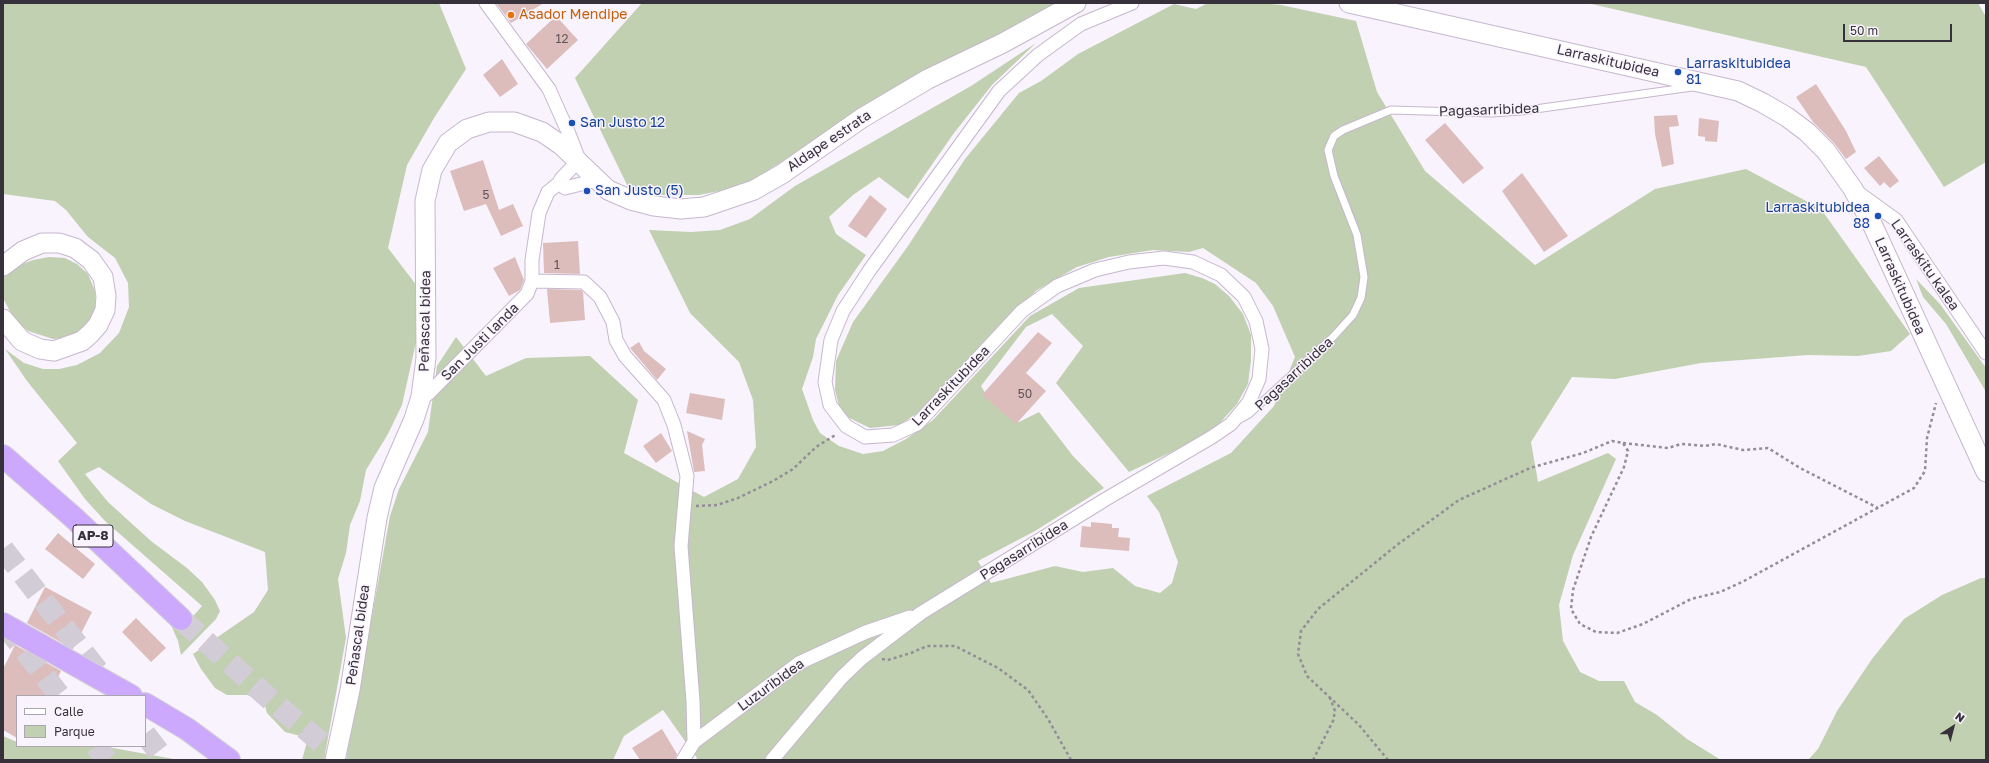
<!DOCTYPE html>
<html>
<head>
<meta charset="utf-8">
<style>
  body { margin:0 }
  #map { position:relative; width:1989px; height:763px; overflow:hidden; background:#f9f3fd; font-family:"Golos Text",sans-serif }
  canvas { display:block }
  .frame { position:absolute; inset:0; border:4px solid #37313b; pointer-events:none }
  .legend { position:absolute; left:16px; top:695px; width:130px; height:52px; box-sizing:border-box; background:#f9f3fd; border:1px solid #aba5af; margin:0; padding:5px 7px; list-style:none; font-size:12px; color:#37313b }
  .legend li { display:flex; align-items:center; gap:8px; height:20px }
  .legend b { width:20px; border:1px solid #aba5af }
  .north { position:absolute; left:1933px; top:707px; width:40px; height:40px; -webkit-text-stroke:3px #f9f3fd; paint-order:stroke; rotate:36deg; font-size:11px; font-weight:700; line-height:16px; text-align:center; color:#37313b }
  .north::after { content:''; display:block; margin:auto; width:14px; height:18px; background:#37313b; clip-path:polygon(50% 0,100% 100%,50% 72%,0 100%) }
  .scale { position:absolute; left:1843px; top:24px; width:109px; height:18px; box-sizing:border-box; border:2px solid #37313b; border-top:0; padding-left:5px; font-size:12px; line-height:14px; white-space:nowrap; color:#37313b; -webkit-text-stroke:3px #f9f3fd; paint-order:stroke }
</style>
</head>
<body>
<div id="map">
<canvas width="1989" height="763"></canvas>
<div class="frame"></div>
<ul class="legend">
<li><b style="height:5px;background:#fff"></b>Calle</li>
<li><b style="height:11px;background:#c0d0b1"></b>Parque</li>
</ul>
<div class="north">N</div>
<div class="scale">50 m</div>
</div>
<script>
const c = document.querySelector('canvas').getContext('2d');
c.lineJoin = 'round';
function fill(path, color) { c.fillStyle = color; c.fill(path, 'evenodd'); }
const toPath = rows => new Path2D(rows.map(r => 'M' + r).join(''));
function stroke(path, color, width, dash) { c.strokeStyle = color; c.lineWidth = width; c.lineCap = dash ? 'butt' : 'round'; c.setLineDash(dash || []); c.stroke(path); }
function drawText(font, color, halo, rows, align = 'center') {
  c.font = font + ' "Golos Text",sans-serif'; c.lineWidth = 3; c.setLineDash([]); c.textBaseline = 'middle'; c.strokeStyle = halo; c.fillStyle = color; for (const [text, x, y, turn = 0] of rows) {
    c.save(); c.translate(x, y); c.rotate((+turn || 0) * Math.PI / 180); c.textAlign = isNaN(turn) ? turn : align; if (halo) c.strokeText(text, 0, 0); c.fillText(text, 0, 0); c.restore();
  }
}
fill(toPath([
  [3,3,439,3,466,69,434,118,407,165,388,248,417,286,418,333,402,405,388,434,366,470,360,501,350,525,346,553,338,579,346,638,324,760,302,760,308,738,285,732,267,713,264,702,247,695,227,695,215,688,201,669,193,654,254,612,268,590,265,552,185,521,151,504,99,467,85,474,108,502,151,541,187,568,202,582,215,600,220,611,216,619,181,655,178,641,168,618,181,630,202,606,105,521,85,499,58,461,77,443,27,381,5,349,24,363,43,369,59,369,77,365,100,353,119,333,129,307,128,283,115,258,88,237,66,210,55,201,3,194],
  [642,3,1055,3,805,147,748,183,729,189,699,195,648,195,629,189,575,78],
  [1208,3,1261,3,1281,5,1356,21,1377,92,1425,171,1535,265,1655,189,1746,169,1821,209,1910,334,1891,351,1858,356,1808,355,1701,363,1615,379,1572,377,1531,442,1538,482,1608,453,1616,459,1573,555,1559,605,1563,641,1580,672,1599,681,1624,681,1635,702,1657,715,1687,739,1721,760,695,760,697,758,663,710,624,736,613,760,346,760,390,516,399,489,428,432,437,366,456,337,486,376,526,358,590,356,638,400,624,453,704,497,738,479,756,447,753,400,739,362,690,313,649,230,691,232,720,230,750,219,795,186,971,86,1036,43,992,85,954,133,908,199,879,177,853,195,829,217,836,234,866,255,838,295,816,339,813,357,802,389,813,420,820,433,839,446,863,454,883,451,906,439,933,420,1030,316,1079,288,1185,273,1202,278,1215,284,1229,296,1243,314,1251,335,1251,360,1248,384,1237,404,1217,426,1193,442,1129,472,1056,383,1083,346,1052,314,1026,327,981,386,990,401,1019,422,1039,412,1073,456,1104,488,1035,531,978,561,991,583,1055,566,1083,572,1113,568,1135,586,1160,593,1172,583,1178,562,1159,512,1147,496,1231,453,1274,406,1295,357,1273,306,1256,283,1203,248,1189,252,1153,250,1109,257,1077,267,1037,290,1010,316,928,407,899,425,870,428,841,414,835,390,836,361,853,322,908,246,965,159,1019,93,1041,81,1078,54,1174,4,1196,9],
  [1587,3,1978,3,1986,17,1986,162,1944,187,1866,67],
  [49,257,65,258,77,264,88,274,95,291,96,307,91,320,79,332,65,338,53,339,28,331,14,319,3,298,3,276,17,266,33,260],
  [1916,279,1940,304,1986,368,1986,392,1946,324,1923,297],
  [1981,578,1986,578,1986,760,1808,760,1818,749,1837,711,1872,659,1904,619,1942,595],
  [3,736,17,742,17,746,102,746,179,760,3,760]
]), '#c0d0b1');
fill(toPath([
  [496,3,544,3,511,23],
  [556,16,578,40,547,69,526,44],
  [502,59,518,84,500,97,483,75],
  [1816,84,1846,131,1856,152,1846,159,1834,143,1813,122,1796,97],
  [1677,115,1679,126,1669,127,1674,164,1662,167,1655,134,1654,116],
  [1699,118,1719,121,1717,142,1705,141,1705,137,1698,136],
  [1445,123,1484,168,1463,184,1425,140],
  [1879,156,1899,181,1890,188,1884,182,1880,186,1864,168],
  [483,160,499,210,513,204,523,226,501,236,486,204,464,211,450,171],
  [1522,173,1568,236,1544,252,1502,191],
  [870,195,887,209,866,238,848,226],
  [578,241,580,274,544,273,543,243],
  [515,257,524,280,520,290,509,296,493,268],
  [547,289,581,290,583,292,585,320,550,323],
  [1038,332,1052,343,1026,373,1046,391,1016,424,982,395],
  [639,342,644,351,666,369,657,380,630,348],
  [690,393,725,399,722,420,686,413],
  [687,431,705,439,702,445,705,471,694,472],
  [661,433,672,451,656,463,643,446],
  [1091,522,1112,524,1112,528,1119,528,1118,537,1130,538,1129,551,1080,547,1082,526,1091,527],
  [58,533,95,564,83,579,45,549],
  [45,587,92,612,73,649,27,623],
  [136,618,166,648,151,662,122,632],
  [15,645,61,671,49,696,17,696,17,738,3,730,3,669],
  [662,729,677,754,675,760,640,760,632,748]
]), '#dcbdbb');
stroke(toPath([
  [3,549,108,684],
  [181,619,272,701,342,760],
  [5,625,60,696],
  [145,734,165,760],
  [96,746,107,760]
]), '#d2ccd6', 22, [22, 11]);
const lane = toPath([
  [1238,420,1249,414,1333,337,1353,315,1361,298,1364,277,1357,235,1334,176,1328,150,1334,136,1343,130,1391,110,1492,113,1521,111,1692,87]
]);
const street = toPath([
  [486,3,549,89,569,134,579,160,561,179,559,183,565,188,597,180],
  [1856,191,1896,220,1986,353],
  [532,281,584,282,600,297,613,322,616,340,625,356,664,400,674,425,687,476,681,546,693,701,694,742],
  [421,397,428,394,527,294,532,281,532,260,539,213,548,192,559,183],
  [683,760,694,742,799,663,866,632,910,617],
  [772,760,842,677,862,658,921,613,1106,499,1212,437,1231,424,1249,402,1259,379,1262,349,1256,321,1244,297,1221,275,1193,262,1164,258,1129,262,1095,270,1057,286,1022,311,917,424,893,435,865,437,846,426,830,405,825,382,831,340,843,311,869,271,999,91,1038,55,1081,24,1132,3]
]);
const secondary = toPath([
  [1349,3,1738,91,1763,103,1787,117,1807,132,1826,151,1853,189,1873,226,1986,472],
  [3,266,23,251,42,243,59,243,75,248,91,260,103,277,106,296,105,310,98,325,90,334,82,341,54,351,40,349,22,341,3,319],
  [335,760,350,690,377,518,384,488,414,419,421,397,426,358,425,201,432,170,448,143,467,129,489,122,514,122,542,132,561,145,608,190,631,200,654,206,681,209,704,207,754,190,782,174,862,118,928,79,1003,43,1076,3]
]);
const highway = toPath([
  [3,456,74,518,181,619],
  [3,624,131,696],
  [145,704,187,729,229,760]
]);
stroke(lane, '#c6b7ce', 9);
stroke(street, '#c6b7ce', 15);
stroke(secondary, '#c6b7ce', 21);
stroke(highway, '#d3d2d4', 24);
stroke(toPath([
  [1623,443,1668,448,1681,444,1705,446,1716,444,1743,450,1768,448,1800,468,1878,508],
  [696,506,717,505,738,498,773,481,793,469,816,447,837,434],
  [882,659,888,660,911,653,927,646,955,646,998,668,1028,690,1048,719,1071,760],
  [1313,760,1333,721,1335,711,1330,698],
  [1388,760,1359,725,1307,676,1298,654,1301,631,1318,609,1397,545,1459,500,1530,468,1583,453,1612,441,1623,443,1628,451,1624,467,1591,537,1573,590,1571,609,1580,624,1596,632,1617,633,1643,624,1691,599,1720,592,1744,581,1914,488,1925,471,1927,438,1936,403]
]), '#938d97', 2.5, [3, 3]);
stroke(lane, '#fff', 7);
stroke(street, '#fff', 13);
stroke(secondary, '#fff', 19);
stroke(highway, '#cda9fe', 22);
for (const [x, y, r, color] of [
  [511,15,4,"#e8710a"],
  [1678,72,4,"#1a4fb4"],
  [572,123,4,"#1a4fb4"],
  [587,191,4,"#1a4fb4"],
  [1878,216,4,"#1a4fb4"]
]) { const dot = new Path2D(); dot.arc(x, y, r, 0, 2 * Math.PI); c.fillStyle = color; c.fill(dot); stroke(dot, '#f9f3fd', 1.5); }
drawText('12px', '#60545b', null, [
  ["12",562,39],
  ["5",486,195],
  ["1",557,265],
  ["50",1025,394]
]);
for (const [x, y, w] of [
  [93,536,40]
]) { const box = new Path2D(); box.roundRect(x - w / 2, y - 11, w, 22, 3); c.fillStyle = '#f9f3fd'; c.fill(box); stroke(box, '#37313b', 1); }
drawText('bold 13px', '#37313b', null, [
  ["AP-8",93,536]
]);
drawText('14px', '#c56008', '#f9f3fd', [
  ["Asador Mendipe",519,15]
], 'left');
drawText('14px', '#37313b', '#f9f3fd', [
  ["Larraskitubidea",1608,61,13],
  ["Pagasarribidea",1489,110,-2],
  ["Aldape estrata",829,141,-34],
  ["Larraskitu kalea",1925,265,55],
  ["Larraskitubidea",1900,286,66],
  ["Peñascal bidea",425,321,-89],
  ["San Justi landa",480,342,-45],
  ["Pagasarribidea",1294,374,-43],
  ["Larraskitubidea",951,386,-46],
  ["Pagasarribidea",1024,550,-32],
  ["Peñascal bidea",358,635,-82],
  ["Luzuribidea",771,685,-36]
]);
drawText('14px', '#164399', '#f9f3fd', [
  ["Larraskitubidea",1686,64],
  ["81",1686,80],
  ["San Justo 12",580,123],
  ["San Justo (5)",595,191],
  ["Larraskitubidea",1870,208,"right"],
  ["88",1870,224,"right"]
], 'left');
</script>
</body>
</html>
